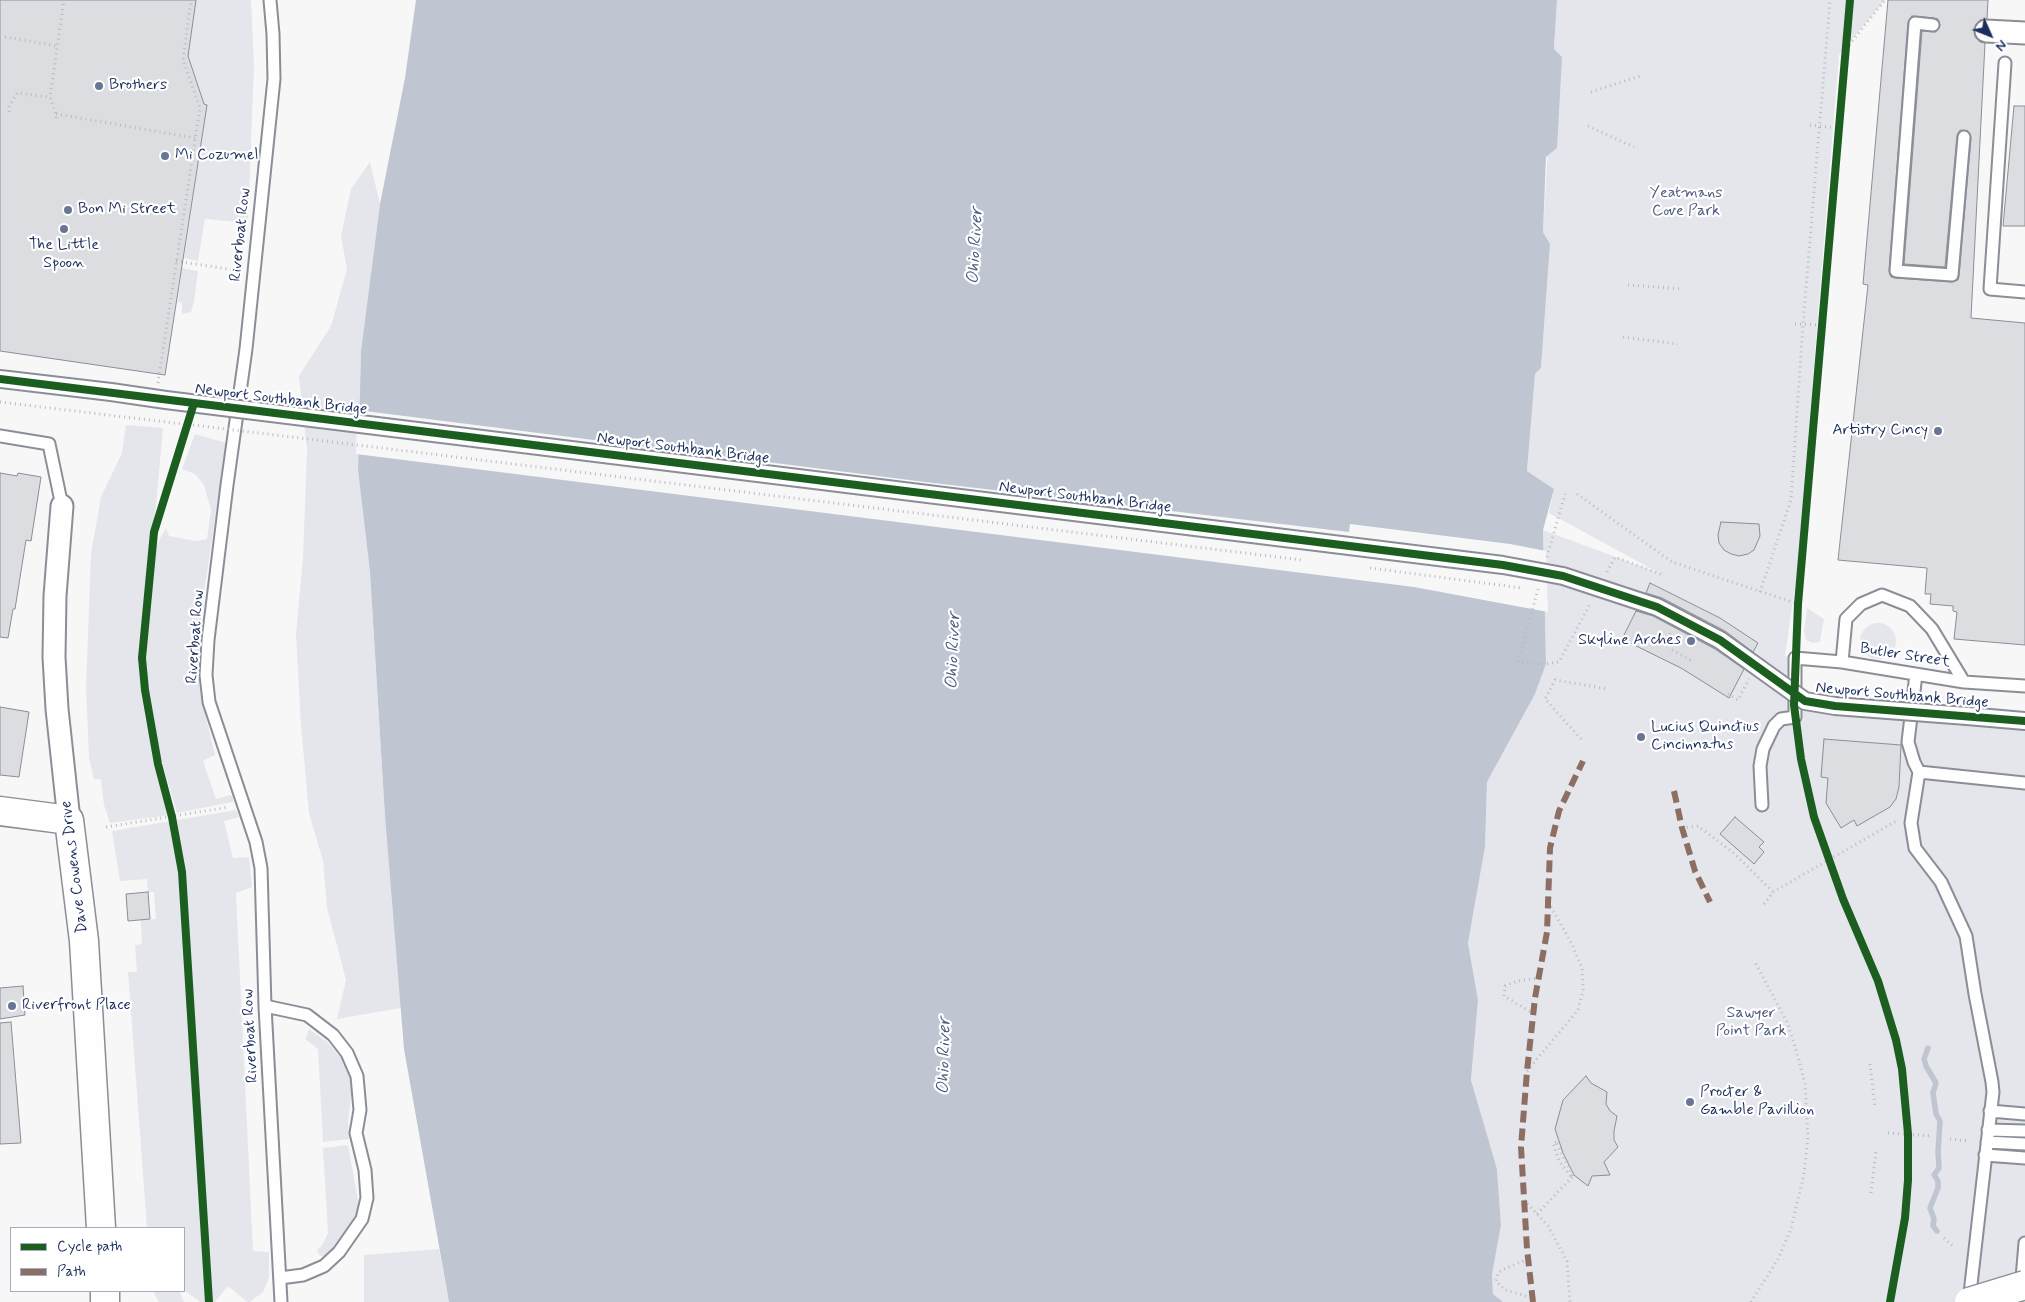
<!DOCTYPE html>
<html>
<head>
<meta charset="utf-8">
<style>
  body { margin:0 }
  #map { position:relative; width:2025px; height:1302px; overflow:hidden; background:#f7f7f8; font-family:Mynerve,sans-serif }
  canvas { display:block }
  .legend { position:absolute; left:10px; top:1227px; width:175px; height:65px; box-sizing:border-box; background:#fff; border:1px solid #a4acbf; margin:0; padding:6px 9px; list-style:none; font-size:15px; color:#1b2f5e }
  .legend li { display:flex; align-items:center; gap:10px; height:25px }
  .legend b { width:25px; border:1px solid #a4acbf }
  .north { position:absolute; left:1965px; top:10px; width:50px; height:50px; -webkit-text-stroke:4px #fff; paint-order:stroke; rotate:134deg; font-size:14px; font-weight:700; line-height:20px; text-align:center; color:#1b2f5e }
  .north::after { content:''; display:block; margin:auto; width:18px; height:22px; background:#1b2f5e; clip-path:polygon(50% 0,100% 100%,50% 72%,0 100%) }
</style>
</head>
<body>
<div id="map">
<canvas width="2025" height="1302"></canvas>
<ul class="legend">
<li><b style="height:6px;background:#1b5e20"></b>Cycle path</li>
<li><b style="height:6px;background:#8d6e63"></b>Path</li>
</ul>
<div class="north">N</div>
</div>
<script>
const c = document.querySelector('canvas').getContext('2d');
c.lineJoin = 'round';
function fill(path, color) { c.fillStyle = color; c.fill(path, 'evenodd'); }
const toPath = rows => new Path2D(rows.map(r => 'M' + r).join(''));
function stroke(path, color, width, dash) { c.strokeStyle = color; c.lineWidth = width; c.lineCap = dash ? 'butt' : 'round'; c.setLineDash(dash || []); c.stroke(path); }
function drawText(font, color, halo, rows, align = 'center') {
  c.font = font + ' Mynerve,sans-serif'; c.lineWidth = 4.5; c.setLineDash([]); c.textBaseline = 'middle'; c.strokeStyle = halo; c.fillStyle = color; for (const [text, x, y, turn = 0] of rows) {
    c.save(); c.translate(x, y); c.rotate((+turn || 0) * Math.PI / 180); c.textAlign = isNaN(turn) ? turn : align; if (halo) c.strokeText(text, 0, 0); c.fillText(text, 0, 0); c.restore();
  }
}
fill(toPath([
  [196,0,251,0,254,66,248,223,205,219,198,261,184,258,207,105,204,104,188,56],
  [1557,0,1885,0,1839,55,1797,573,1785,656,1795,658,1794,705,2025,722,2025,1302,1503,1302,1493,1294,1492,1275,1501,1225,1497,1169,1471,1080,1478,1000,1468,943,1485,847,1487,782,1535,694,1546,664,1543,530,1659,573,1549,513,1554,489,1527,471,1535,374,1541,368,1550,244,1543,232],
  [370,162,380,204,361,351,358,470,370,572,385,816,401,1008,337,1019,346,980,327,908,323,861,309,813,301,726,296,635,303,557,307,450,299,376,331,326,347,269,341,236,351,189],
  [182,268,198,271,194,302,191,312,182,314,182,303,178,302],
  [126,425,163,428,156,505,139,651,140,677,145,718,170,815,110,823,104,805,101,779,94,779,89,758,86,687,91,553,101,497,122,453],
  [195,434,226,443,202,607,198,669,200,693,215,755,203,761,216,799,231,795,233,797,233,802,177,813,154,735,146,676,147,634,157,544,166,528,169,536,196,541,207,539,211,510,204,485,195,474,182,469],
  [1807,608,1824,619,1820,642,1813,643,1806,640,1804,631],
  '1860 641a18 18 0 1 1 36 0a18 18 0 1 1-36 0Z',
  [236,810,239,817,224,821,233,858,249,857,252,887,236,893,253,1251,269,1252,269,1278,263,1292,250,1302,247,1302,228,1286,215,1302,211,1302,184,867,177,820],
  [171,821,178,870,182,921,207,1302,200,1302,184,1290,184,1228,147,1228,128,972,137,972,135,945,142,944,141,920,156,919,154,892,148,892,147,879,120,881,112,831],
  [309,1029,326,1041,343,1060,353,1080,348,1121,349,1139,323,1142,318,1049,305,1039],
  [348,1145,359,1205,351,1224,339,1244,324,1257,319,1255,317,1249,321,1247,328,1233,323,1148],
  [439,1249,449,1302,364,1302,364,1255],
  [153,1291,179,1291,184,1302,159,1302]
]), '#e5e6ec');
fill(toPath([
  [416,0,1557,0,1554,49,1562,57,1557,148,1546,157,1543,232,1550,244,1541,368,1535,374,1527,471,1554,489,1543,530,1546,664,1535,694,1487,782,1485,847,1468,943,1478,1000,1471,1080,1497,1169,1501,1225,1492,1275,1493,1294,1503,1302,449,1302,404,1049,385,816,370,572,358,470,361,351,380,204,405,78]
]), '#c0c5d2');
fill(toPath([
  [357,410,917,481,1349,532,1350,524,1510,544,1546,551,1548,612,1414,587,356,454]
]), '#f7f7f8');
stroke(toPath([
  [1928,1048,1924,1059,1926,1066,1936,1083,1933,1093,1936,1114,1940,1121,1938,1152,1939,1168,1934,1175,1938,1181,1938,1188,1930,1208,1934,1219,1933,1226,1937,1231]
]), '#c0c5d2', 5.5);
const building = toPath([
  [0,0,196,0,188,56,204,104,207,105,165,375,0,351,0,0],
  [1888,0,1988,0,1987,19,1980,20,1976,24,1974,30,1975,37,1980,42,1985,43,1971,318,2025,323,2025,645,1954,639,1957,612,1953,611,1953,606,1930,604,1931,594,1925,594,1927,568,1838,560,1868,285,1863,284,1888,0],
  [1912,16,1934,18,1938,19,1940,25,1936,32,1922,31,1904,264,1945,267,1957,136,1960,130,1968,131,1971,138,1959,276,1958,280,1952,282,1895,278,1891,277,1889,271,1908,22,1912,16],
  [2014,106,2025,106,2025,226,2003,226,2014,106],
  [0,473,17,476,18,473,41,477,31,541,26,540,15,609,13,609,8,638,0,637,0,473],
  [1721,522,1759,524,1760,536,1754,550,1748,554,1739,556,1731,554,1724,550,1719,543,1718,535,1721,522],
  [1650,583,1720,618,1758,643,1753,652,1725,631,1662,598,1646,593,1650,583],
  [1636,611,1653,616,1715,649,1744,669,1729,698,1681,668,1622,639,1636,611],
  [0,707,29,712,19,777,0,775,0,707],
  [1824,739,1901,745,1899,787,1896,799,1890,807,1857,826,1854,820,1841,828,1826,803,1828,778,1821,777,1824,739],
  [1735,817,1764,842,1759,847,1764,852,1754,864,1720,834,1735,817],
  [148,892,150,919,128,921,126,894,148,892],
  [23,986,25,1015,0,1019,0,988,23,986],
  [11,1022,21,1143,0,1144,0,1023,11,1022],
  [1586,1076,1591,1083,1607,1092,1606,1104,1610,1111,1617,1116,1614,1131,1614,1140,1618,1147,1604,1162,1610,1175,1592,1176,1588,1186,1574,1175,1563,1153,1555,1129,1563,1100,1586,1076]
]);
fill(building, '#dcdde0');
stroke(building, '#8a8e97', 1);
const service = toPath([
  [270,0,273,34,274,79,246,349,227,485,208,640,206,675,209,702,256,842,261,868,265,1006,281,1302],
  [1933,25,1915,23,1896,271,1952,275,1964,137],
  [2005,63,1990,289,2025,292],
  [0,436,49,444,62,506],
  [1916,674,1908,742,1914,762,1919,772],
  [1964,682,1932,629,1910,606,1882,595,1861,604,1846,619,1842,662,1964,682,2025,686],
  [1762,805,1760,766,1763,749,1774,726,1781,719,1795,717,1795,658,1842,662],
  [265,1006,307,1015,333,1035,347,1053,357,1076,360,1110,356,1133,365,1170,367,1198,362,1219,339,1252,324,1266,303,1275,280,1278],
  [1990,1111,2025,1114],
  [1988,1130,2025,1131],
  [1987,1142,2025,1144],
  [1985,1155,2025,1158],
  [1969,1302,1993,1092,1992,1082,1975,994,1966,936,1941,882,1915,848,1911,823,1919,772,2025,783],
  [2020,1302,2025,1243]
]);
const pedestrian = toPath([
  [0,379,111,392],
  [1967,716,2025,721]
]);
const minor = toPath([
  [1986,31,2025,33],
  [62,506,55,596,54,657,57,709,69,820]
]);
const primary = toPath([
  [0,811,69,820,84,941,101,1228],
  [105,1291,105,1302]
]);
stroke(service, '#8a8e97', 15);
stroke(pedestrian, '#8a8e97', 20);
stroke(minor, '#8a8e97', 25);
stroke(primary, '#8a8e97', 31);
stroke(toPath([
  [0,36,57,46],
  [1846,49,1885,0],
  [1591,92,1640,76],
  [9,112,9,107,17,93,50,97],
  [56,114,195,138],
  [56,118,56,114,50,97,64,0],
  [1810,125,1838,128],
  [1588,126,1634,147],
  [176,261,241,271],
  [1628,285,1683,289],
  [1795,324,1823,325],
  [1623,337,1678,344],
  [158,383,200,108,183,60,191,0],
  [0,402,183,424],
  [1577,494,1672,562,1798,604],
  [1547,557,1565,494],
  [1607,572,1615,557,1663,575],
  [1538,589,1518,662,1546,664,1559,662,1591,602],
  [1760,592,1791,500,1803,324,1830,0],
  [1670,642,1667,640,1671,632],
  [1672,650,1692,661],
  [1728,694,1738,700,1749,679],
  [1581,739,1545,699,1555,680,1608,689],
  [106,827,229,807],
  [1682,828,1698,826,1734,853,1773,892],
  [1764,904,1773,892,1898,820],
  [1534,1014,1504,996,1505,986,1518,981,1540,978],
  [1870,1064,1875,1107],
  [1527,1071,1578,1010,1583,990,1582,968,1572,944,1548,902],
  [1888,1133,1931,1136],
  [1950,1139,1969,1141],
  [1559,1141,1556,1142,1573,1176],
  [1556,1142,1553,1143,1559,1161,1572,1178],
  [1871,1193,1876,1151],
  [1524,1200,1548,1226,1567,1261,1570,1302],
  [1537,1214,1574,1175],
  [1944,1238,1954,1247],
  [1528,1259,1504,1269,1498,1273,1496,1281,1505,1290,1533,1298],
  [1751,1302,1778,1259,1791,1229,1804,1174,1808,1137,1805,1084,1797,1053,1787,1022,1755,962]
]), '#b8bbc0', 3, [1, 4]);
stroke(service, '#fefefe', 11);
stroke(pedestrian, '#fefefe', 16);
stroke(minor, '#fefefe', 21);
stroke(primary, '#fefefe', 28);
const pedestrianBridge = toPath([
  [111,392,166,400,1503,565,1563,576,1657,607,1720,640,1805,701,1835,706,1967,716]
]);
const motorwayBridge = toPath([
  [1969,1302,2025,1285]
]);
stroke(pedestrianBridge, '#8a8e97', 20, []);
stroke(motorwayBridge, '#8a8e97', 31, []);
stroke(toPath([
  [193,425,1302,560],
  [1370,568,1522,588]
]), '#b8bbc0', 3, [1, 4]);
stroke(pedestrianBridge, '#fefefe', 16);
stroke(motorwayBridge, '#fefefe', 28);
stroke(toPath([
  [1674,791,1682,828,1695,871,1710,902],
  [1533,1302,1527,1249,1521,1147,1527,1071,1535,998,1547,932,1550,848,1559,811,1583,761]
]), '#8d6e63', 6, [12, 6]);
stroke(toPath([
  [1850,0,1798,604,1794,705,1801,759,1814,817,1843,899,1878,981,1896,1040,1902,1069,1908,1134,1908,1180,1905,1218,1890,1302],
  [0,379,1503,565,1563,576,1657,607,1720,640,1805,701,1835,706,2025,721],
  [194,403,154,532,142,658,145,690,158,764,172,817,182,872,209,1302]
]), '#1b5e20', 8);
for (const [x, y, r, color] of [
  [99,86,5,"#687594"],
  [165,156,5,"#687594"],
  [68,210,5,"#687594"],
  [64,229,5,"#687594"],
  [1938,431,5,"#687594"],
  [1691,641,5,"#687594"],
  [1641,737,5,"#687594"],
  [12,1006,5,"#687594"],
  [1690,1102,5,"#687594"]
]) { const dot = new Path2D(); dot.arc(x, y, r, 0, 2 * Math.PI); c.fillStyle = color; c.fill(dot); stroke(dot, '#fff', 2); }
drawText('16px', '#1b2f5e', '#fff', [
  ["Brothers",109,86],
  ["Mi Cozumel",175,156],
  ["Bon Mi Street",78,210],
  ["The Little",64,246,"center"],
  ["Spoon",64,264,"center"],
  ["Artistry Cincy",1928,431,"right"],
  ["Skyline Arches",1681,641,"right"],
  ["Lucius Quinctius",1651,728],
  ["Cincinnatus",1651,746],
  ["Riverfront Place",22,1006],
  ["Procter &",1700,1093],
  ["Gamble Pavillion",1700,1111]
], 'left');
drawText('16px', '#4a5a7f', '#fff', [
  ["Yeatmans",1686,194],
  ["Cove Park",1686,212],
  ["Sawyer",1751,1014],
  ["Point Park",1751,1032]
]);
drawText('16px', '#1b2f5e', '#fff', [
  ["Riverboat Row",241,235,-84],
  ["Newport Southbank Bridge",281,400,7],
  ["Newport Southbank Bridge",683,449,7],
  ["Newport Southbank Bridge",1085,498,7],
  ["Riverboat Row",196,637,-86],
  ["Butler Street",1905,656,9],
  ["Newport Southbank Bridge",1902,696,5],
  ["Dave Cowens Drive",75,867,-97],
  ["Riverboat Row",251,1036,-93]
]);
drawText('italic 18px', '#4d5c81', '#fff', [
  ["Ohio River",976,246,-87],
  ["Ohio River",954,651,-88],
  ["Ohio River",945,1056,-89]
]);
</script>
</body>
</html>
